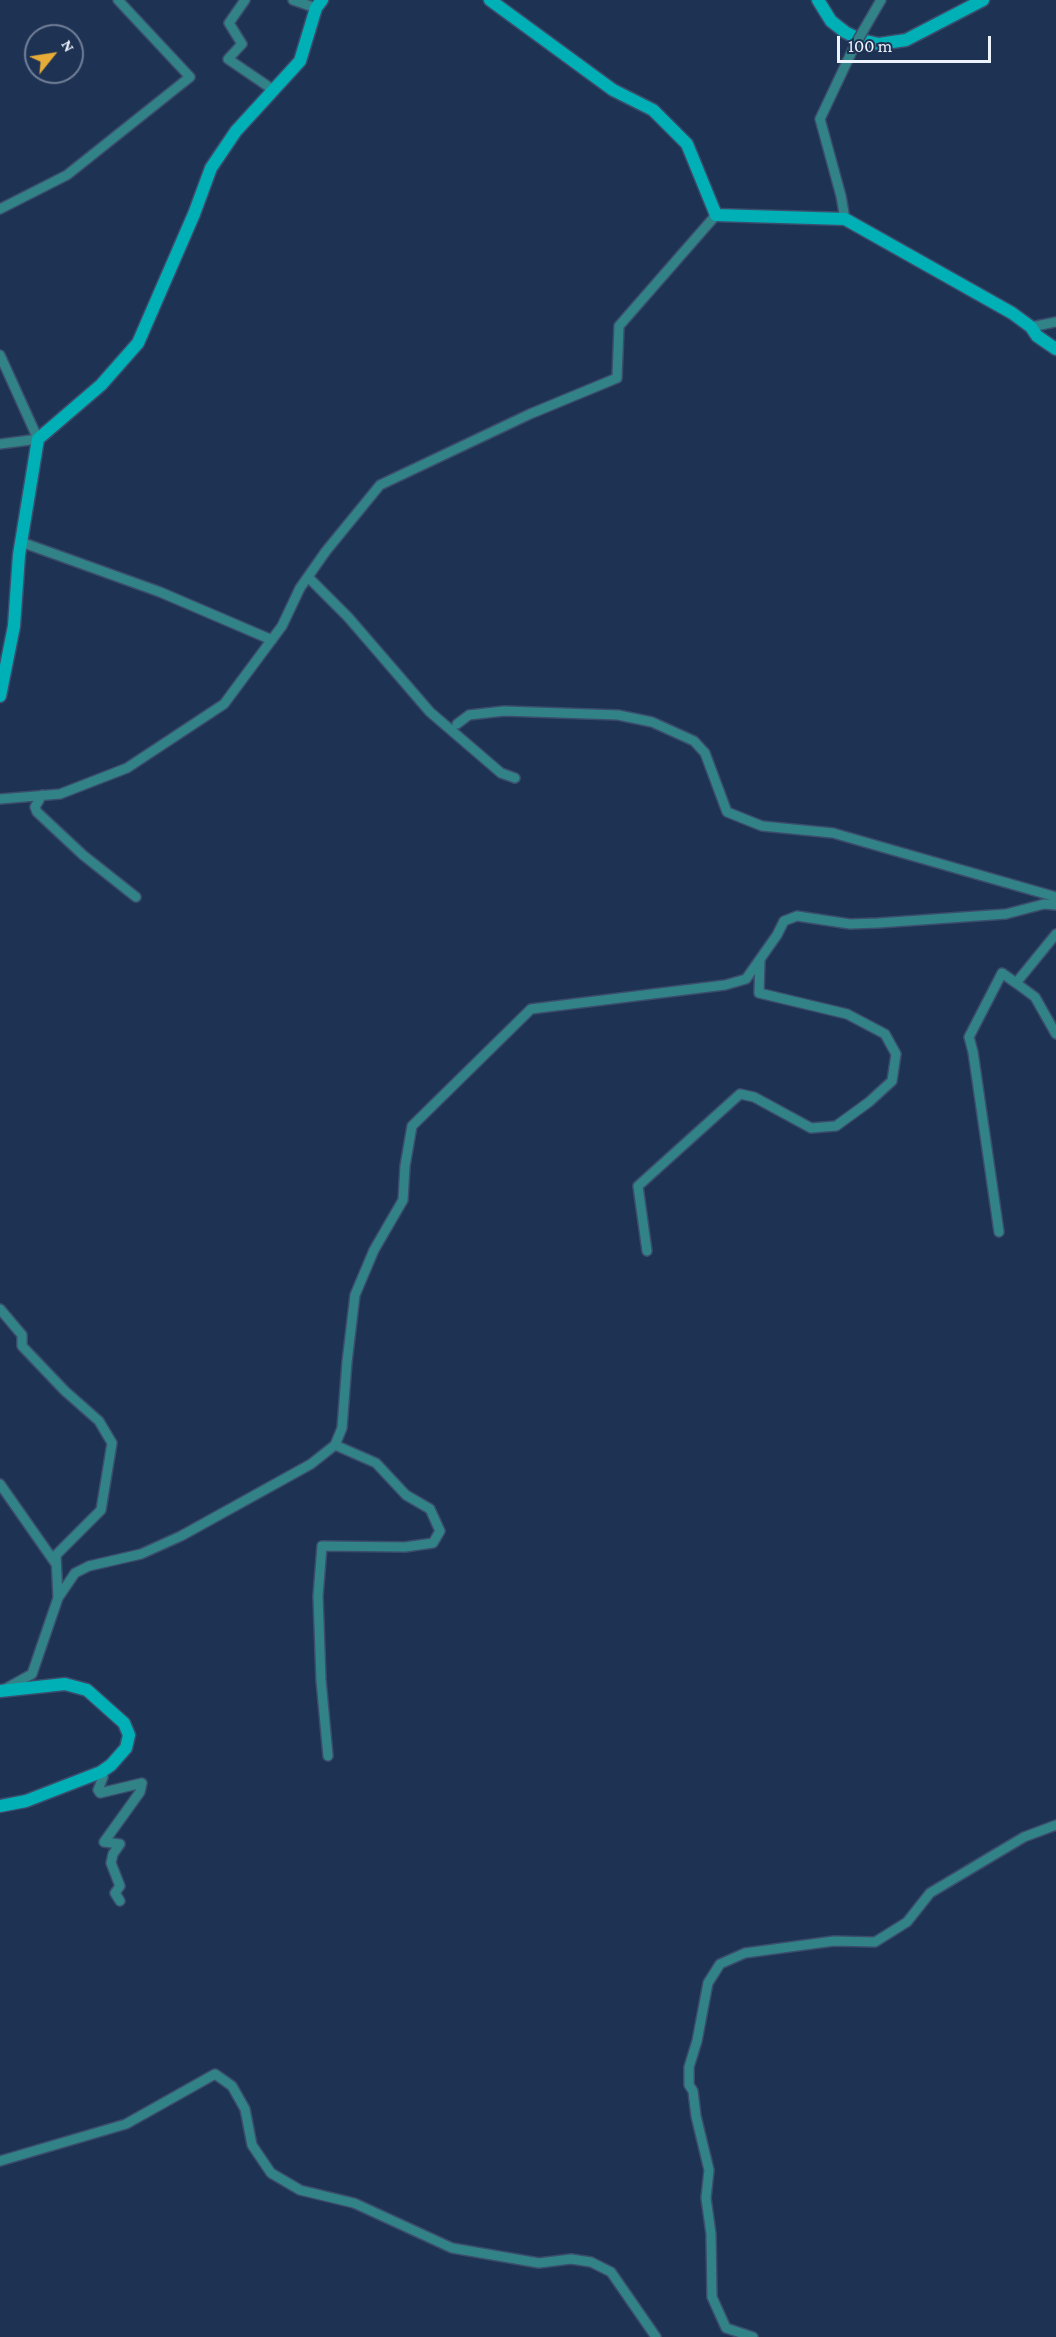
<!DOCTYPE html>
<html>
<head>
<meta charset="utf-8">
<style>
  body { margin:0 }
  #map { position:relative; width:1056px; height:2337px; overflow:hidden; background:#1e3254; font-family:"Crimson Pro",serif }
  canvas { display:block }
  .north { position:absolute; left:24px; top:24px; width:60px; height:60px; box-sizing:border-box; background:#1e3254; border:2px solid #717f97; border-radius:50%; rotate:60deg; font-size:16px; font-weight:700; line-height:24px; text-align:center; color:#edf3fc }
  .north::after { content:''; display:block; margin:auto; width:21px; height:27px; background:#e7ac37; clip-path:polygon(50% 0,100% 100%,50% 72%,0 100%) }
  .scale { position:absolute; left:837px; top:36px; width:154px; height:27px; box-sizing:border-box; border:3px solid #edf3fc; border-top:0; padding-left:8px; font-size:18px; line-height:21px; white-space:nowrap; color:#edf3fc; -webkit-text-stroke:4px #1e3254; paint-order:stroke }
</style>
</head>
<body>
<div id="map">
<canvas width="1056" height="2337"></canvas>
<div class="north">N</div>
<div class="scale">100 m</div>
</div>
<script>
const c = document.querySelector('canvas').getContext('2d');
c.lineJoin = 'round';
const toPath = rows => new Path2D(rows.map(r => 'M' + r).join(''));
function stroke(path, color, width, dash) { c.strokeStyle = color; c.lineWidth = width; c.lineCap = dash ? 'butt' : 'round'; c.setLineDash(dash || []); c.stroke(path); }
const street = toPath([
  [245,0,229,23,242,44,228,59,272,89],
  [293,0,316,8],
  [863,31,881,0],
  [0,209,67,175,190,77,118,0],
  [845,219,841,196,820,119,854,47],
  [1031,327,1056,322],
  [0,355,38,439,0,444],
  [21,542,160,592,272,640],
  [308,577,348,617,430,712,501,773,515,778],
  [457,724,469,715,504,711,618,715,652,722,694,741,705,753,727,812,762,826,833,833,1056,897],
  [42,795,35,807,37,812,83,855,136,897],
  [0,799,60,794,127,768,224,704,282,626,300,588,326,551,380,485,530,414,617,378,619,326,716,215],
  [1016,983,1035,997,1056,1034],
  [999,1232,973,1052,969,1037,1002,973,1016,983,1056,934],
  [647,1251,638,1186,740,1094,754,1097,811,1128,836,1126,869,1102,892,1081,896,1054,885,1034,847,1014,759,993,760,960],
  [0,1309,22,1335,22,1346,65,1391,99,1421,112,1443,101,1510,56,1555,58,1598],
  [0,1484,56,1564],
  [5,1689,32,1674,58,1598,75,1573,89,1566,141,1554,181,1536,311,1464,335,1445,342,1428,347,1362,355,1295,374,1250,403,1200,405,1166,412,1126,531,1009,725,985,746,979,777,935,784,921,797,916,850,924,878,923,1006,914,1044,904,1056,905],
  [328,1756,321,1680,318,1596,322,1546,405,1547,433,1543,440,1531,430,1509,406,1495,376,1463,335,1445],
  [101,1772,103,1777,98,1790,100,1793,142,1783,140,1792,104,1842,120,1844,113,1854,111,1863,120,1886,115,1893,120,1901],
  [0,2161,126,2124,215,2074,232,2086,245,2109,252,2145,271,2173,300,2190,354,2203,452,2248,539,2263,571,2259,591,2262,611,2272,656,2337],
  [753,2337,726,2328,712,2297,711,2234,706,2198,709,2170,696,2116,693,2091,689,2085,689,2067,697,2041,708,1983,720,1964,745,1953,834,1941,875,1942,907,1922,930,1893,1024,1837,1056,1825]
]);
const secondary = toPath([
  [490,0,613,90,653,110,687,144,716,215,845,219,1012,313,1031,327,1037,336,1056,349],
  [818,0,831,21,845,32,861,40,879,44,906,40,983,0],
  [0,696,14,626,19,555,38,439,101,385,138,343,194,214,211,168,236,131,300,61,316,8,322,0],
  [0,1691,65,1684,87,1690,124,1723,129,1735,126,1748,111,1765,101,1772,26,1801,0,1806]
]);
stroke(street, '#3b4d6c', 12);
stroke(secondary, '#3b4d6c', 15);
stroke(street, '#328387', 9);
stroke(secondary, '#00b0b7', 12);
const streetBridge = toPath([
  [854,47,863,31]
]);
stroke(streetBridge, '#3b4d6c', 12, []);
stroke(streetBridge, '#328387', 9);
</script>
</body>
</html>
